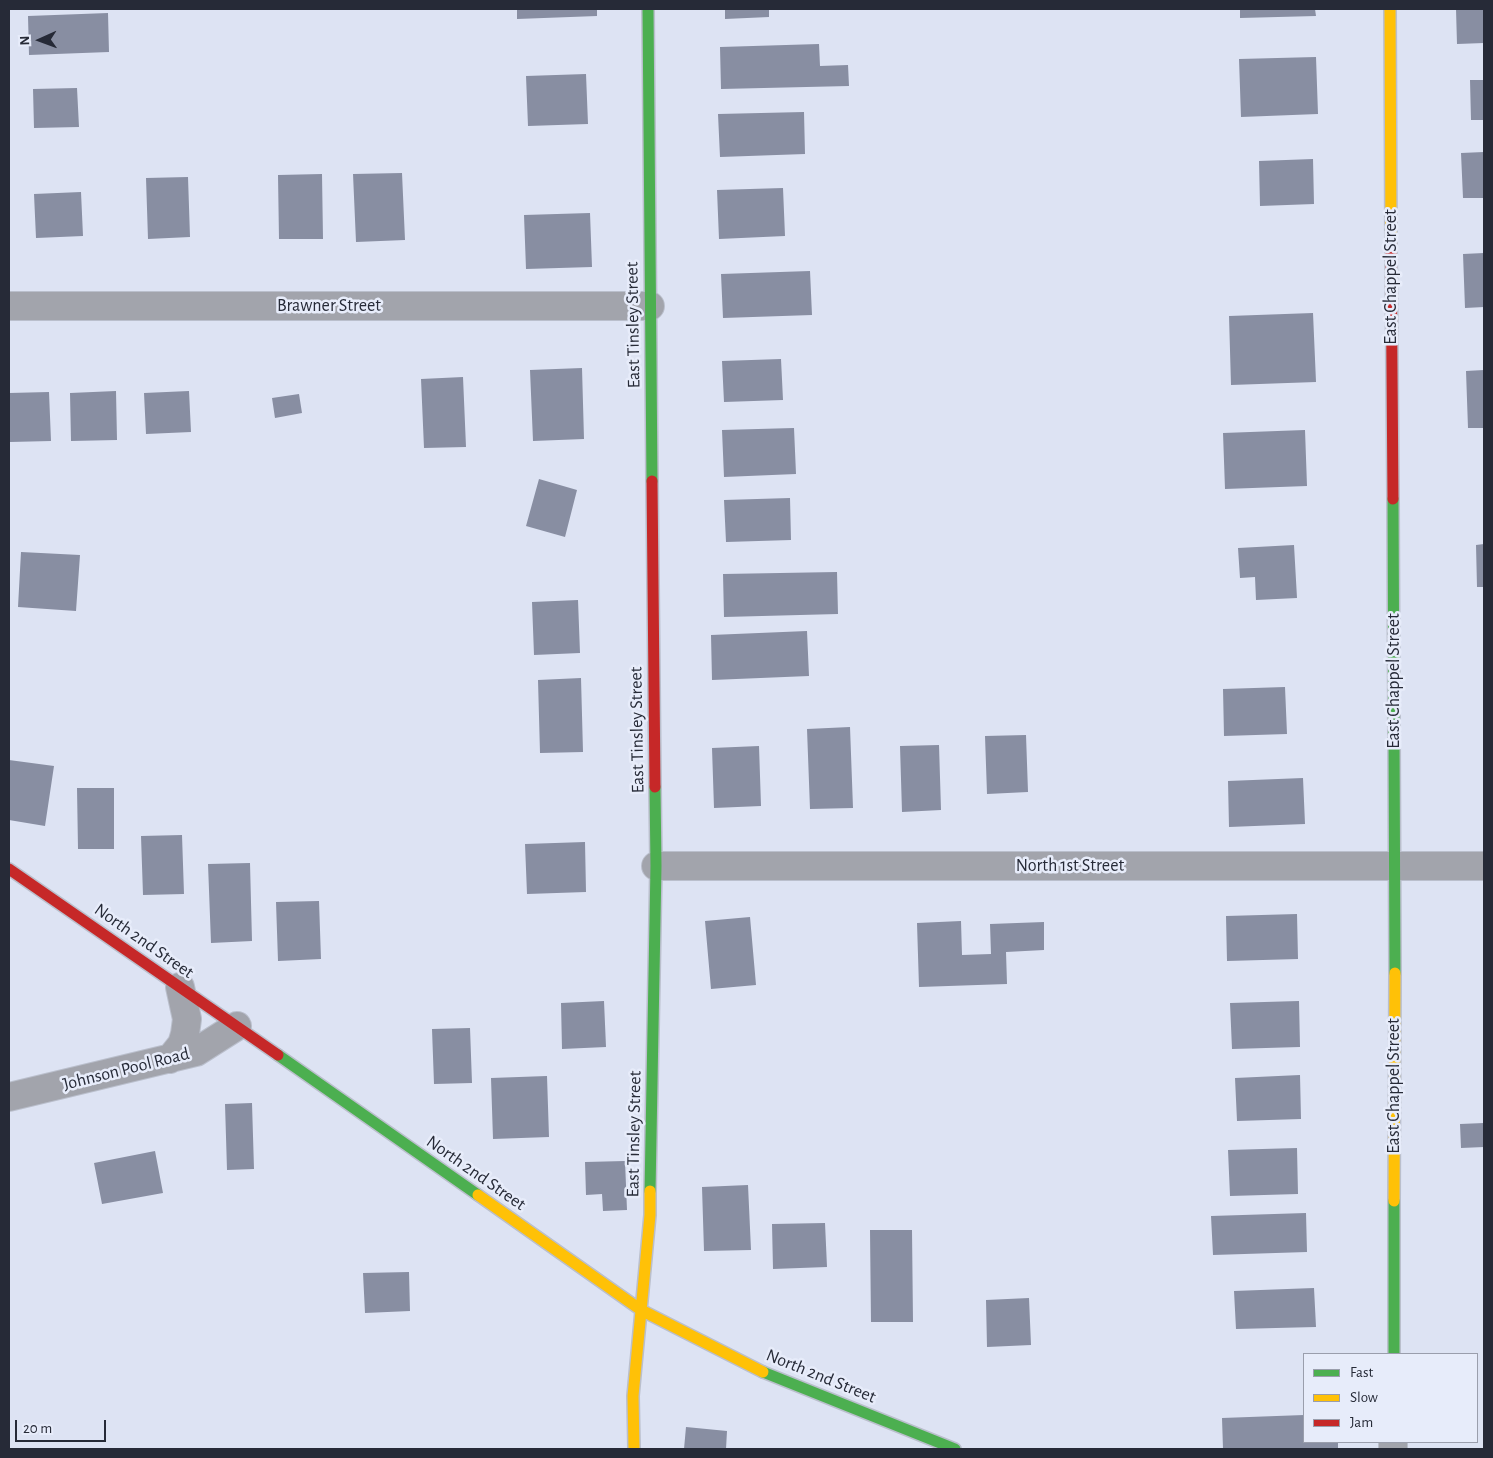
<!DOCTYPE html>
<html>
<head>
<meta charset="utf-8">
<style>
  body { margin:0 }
  #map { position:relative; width:1493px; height:1458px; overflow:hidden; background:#dde3f3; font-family:"Alegreya Sans",sans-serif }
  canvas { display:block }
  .frame { position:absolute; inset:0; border:10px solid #262a37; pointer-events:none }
  .legend { position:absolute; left:1303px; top:1353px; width:175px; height:90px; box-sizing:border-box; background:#e7ecfa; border:1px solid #9a9eac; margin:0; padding:6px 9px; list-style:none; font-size:15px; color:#262a37 }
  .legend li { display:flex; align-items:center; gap:10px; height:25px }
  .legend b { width:25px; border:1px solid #9a9eac }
  .north { position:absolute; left:15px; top:15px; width:50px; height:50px; -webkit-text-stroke:4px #e7ecfa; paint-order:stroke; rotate:268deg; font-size:14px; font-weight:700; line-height:20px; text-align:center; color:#262a37 }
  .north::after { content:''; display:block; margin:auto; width:18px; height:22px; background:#262a37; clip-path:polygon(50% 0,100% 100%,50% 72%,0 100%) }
  .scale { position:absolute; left:15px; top:1420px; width:91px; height:22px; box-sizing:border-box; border:2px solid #262a37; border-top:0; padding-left:6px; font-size:15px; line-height:18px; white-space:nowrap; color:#262a37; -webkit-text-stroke:4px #e7ecfa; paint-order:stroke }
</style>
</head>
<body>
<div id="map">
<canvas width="1493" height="1458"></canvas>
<div class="frame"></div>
<ul class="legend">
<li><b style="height:6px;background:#4caf50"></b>Fast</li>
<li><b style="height:6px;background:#ffc107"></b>Slow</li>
<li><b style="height:6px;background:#c62828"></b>Jam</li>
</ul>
<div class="north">N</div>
<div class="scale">20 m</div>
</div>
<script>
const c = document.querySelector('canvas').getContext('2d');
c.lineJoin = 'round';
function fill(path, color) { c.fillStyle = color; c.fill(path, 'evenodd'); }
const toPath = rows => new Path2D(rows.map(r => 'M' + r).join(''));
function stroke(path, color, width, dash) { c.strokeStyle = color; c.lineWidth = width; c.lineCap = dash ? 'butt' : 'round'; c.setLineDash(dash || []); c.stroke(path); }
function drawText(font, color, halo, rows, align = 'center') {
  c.font = font + ' "Alegreya Sans",sans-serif'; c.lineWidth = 5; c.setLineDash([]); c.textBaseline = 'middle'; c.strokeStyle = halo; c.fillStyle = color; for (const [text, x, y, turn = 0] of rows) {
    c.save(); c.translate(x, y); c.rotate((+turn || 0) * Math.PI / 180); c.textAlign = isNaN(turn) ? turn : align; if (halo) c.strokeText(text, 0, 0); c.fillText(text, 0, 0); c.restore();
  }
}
fill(toPath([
  [517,9,597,9,597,16,517,19],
  [725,9,769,9,769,17,725,19],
  [1240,9,1315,9,1316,16,1240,18],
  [1456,9,1484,9,1484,43,1457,44],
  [108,13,109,52,29,55,28,16],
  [819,44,820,66,848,65,849,86,721,89,720,47],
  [1316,57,1318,114,1241,117,1239,59],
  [586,74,588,124,528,126,526,76],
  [1470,80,1484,80,1484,120,1471,120],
  [77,88,79,127,34,128,33,89],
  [804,112,805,154,720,157,718,114],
  [1484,152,1484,198,1463,198,1461,153],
  [1313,159,1314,204,1260,206,1259,161],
  [402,173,405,240,356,242,353,174],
  [322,174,323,239,279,239,278,175],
  [188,177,190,237,148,239,146,178],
  [783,188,785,236,719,239,717,190],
  [81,192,83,236,36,238,34,194],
  [590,213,592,267,526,269,524,215],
  [1484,253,1484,307,1465,308,1463,254],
  [810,271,812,315,723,318,721,274],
  [1313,313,1316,382,1231,385,1229,316],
  [781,359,783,400,724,402,722,361],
  [582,368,584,439,533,441,530,370],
  [1484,370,1484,428,1468,428,1466,371],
  [463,377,466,447,424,448,421,379],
  [116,391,117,440,71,441,70,393],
  [189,391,191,432,146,434,144,393],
  [49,392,51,441,10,442,9,393],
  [299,394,302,413,275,418,272,398],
  [794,428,796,474,724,477,722,430],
  [1305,430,1307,486,1225,489,1223,433],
  [539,479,577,490,565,537,526,526],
  [790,498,791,540,726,542,724,500],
  [1484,544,1484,587,1477,587,1476,545],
  [1294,545,1297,598,1256,600,1255,577,1240,578,1238,548],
  [21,552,80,555,76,611,18,607],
  [837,572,838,614,724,617,723,574],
  [578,600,580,653,534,655,532,602],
  [807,631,809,676,712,680,711,635],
  [581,678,583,752,540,753,538,680],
  [1285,687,1287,734,1224,736,1223,689],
  [850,727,853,808,810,809,807,729],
  [1026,735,1028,792,987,794,985,736],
  [939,745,941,810,902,812,900,746],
  [759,746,761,806,714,808,712,748],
  [9,760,54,766,45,826,9,820],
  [1303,778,1305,824,1229,827,1228,781],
  [77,788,114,788,114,849,78,849],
  [182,835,184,894,143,895,141,836],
  [585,842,586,892,527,894,525,844],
  [250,863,252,941,211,943,208,864],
  [319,901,321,959,278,961,276,902],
  [1297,914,1298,959,1227,961,1226,916],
  [750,917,756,985,711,989,705,921],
  [961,921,962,955,991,954,990,924,1044,922,1044,950,1006,952,1007,984,919,987,917,923],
  [604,1001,606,1047,562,1049,561,1003],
  [1299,1001,1300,1047,1232,1049,1230,1003],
  [470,1028,472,1083,434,1084,432,1029],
  [1300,1075,1301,1119,1237,1121,1235,1078],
  [547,1076,549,1137,493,1139,491,1078],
  [252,1103,254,1169,227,1170,225,1104],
  [1484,1123,1484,1147,1461,1148,1460,1124],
  [1297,1148,1298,1194,1230,1196,1228,1150],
  [155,1151,163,1193,102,1204,94,1163],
  [625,1161,627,1210,603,1211,602,1194,586,1195,585,1162],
  [748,1185,751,1250,704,1251,702,1187],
  [1306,1213,1307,1252,1213,1255,1211,1216],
  [825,1223,827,1267,773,1269,772,1224],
  [870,1230,912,1230,913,1322,871,1322],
  [409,1272,410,1311,365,1313,363,1273],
  [1314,1288,1316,1327,1236,1329,1234,1291],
  [1029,1298,1031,1345,987,1347,986,1300],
  [1304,1415,1304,1442,1338,1442,1338,1449,1223,1449,1222,1418],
  [686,1427,727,1431,726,1449,684,1449]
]), '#888ea2');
const street = toPath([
  [9,306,650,306],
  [656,866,1484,866],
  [170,1059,182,1044,185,1034,187,1019,180,987],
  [9,1097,196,1052,237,1026],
  [1393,1449,1393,1442]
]);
const fast = toPath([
  [648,9,652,481],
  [1393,499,1395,973],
  [278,1055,478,1195],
  [650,1191,656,866,655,787],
  [1394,1354,1394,1201],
  [763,1372,955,1449]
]);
const slow = toPath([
  [1390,9,1391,243],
  [478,1195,641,1310,763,1372],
  [1394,1201,1395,973],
  [634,1449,633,1396,650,1215,650,1191]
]);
const jam = toPath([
  [1391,243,1393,499],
  [652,481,655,787],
  [9,869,278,1055]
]);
stroke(street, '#babfcc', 30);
stroke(fast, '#babfcc', 14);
stroke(slow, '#babfcc', 14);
stroke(jam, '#babfcc', 14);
stroke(street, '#a2a4ac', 28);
stroke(fast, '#4caf50', 11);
stroke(slow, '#ffc107', 11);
stroke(jam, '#c62828', 11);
drawText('18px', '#262a37', '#e7ecfa', [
  ["East Chappel Street",1391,277,-90],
  ["Brawner Street",329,306],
  ["East Tinsley Street",633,325,-91],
  ["East Chappel Street",1394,681,-90],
  ["East Tinsley Street",637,730,-91],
  ["North 1st Street",1070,866],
  ["North 2nd Street",144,941,35],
  ["Johnson Pool Road",126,1069,-14],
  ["East Chappel Street",1394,1086,-90],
  ["East Tinsley Street",634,1134,-89],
  ["North 2nd Street",476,1173,35],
  ["North 2nd Street",821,1376,22]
]);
</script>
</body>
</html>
